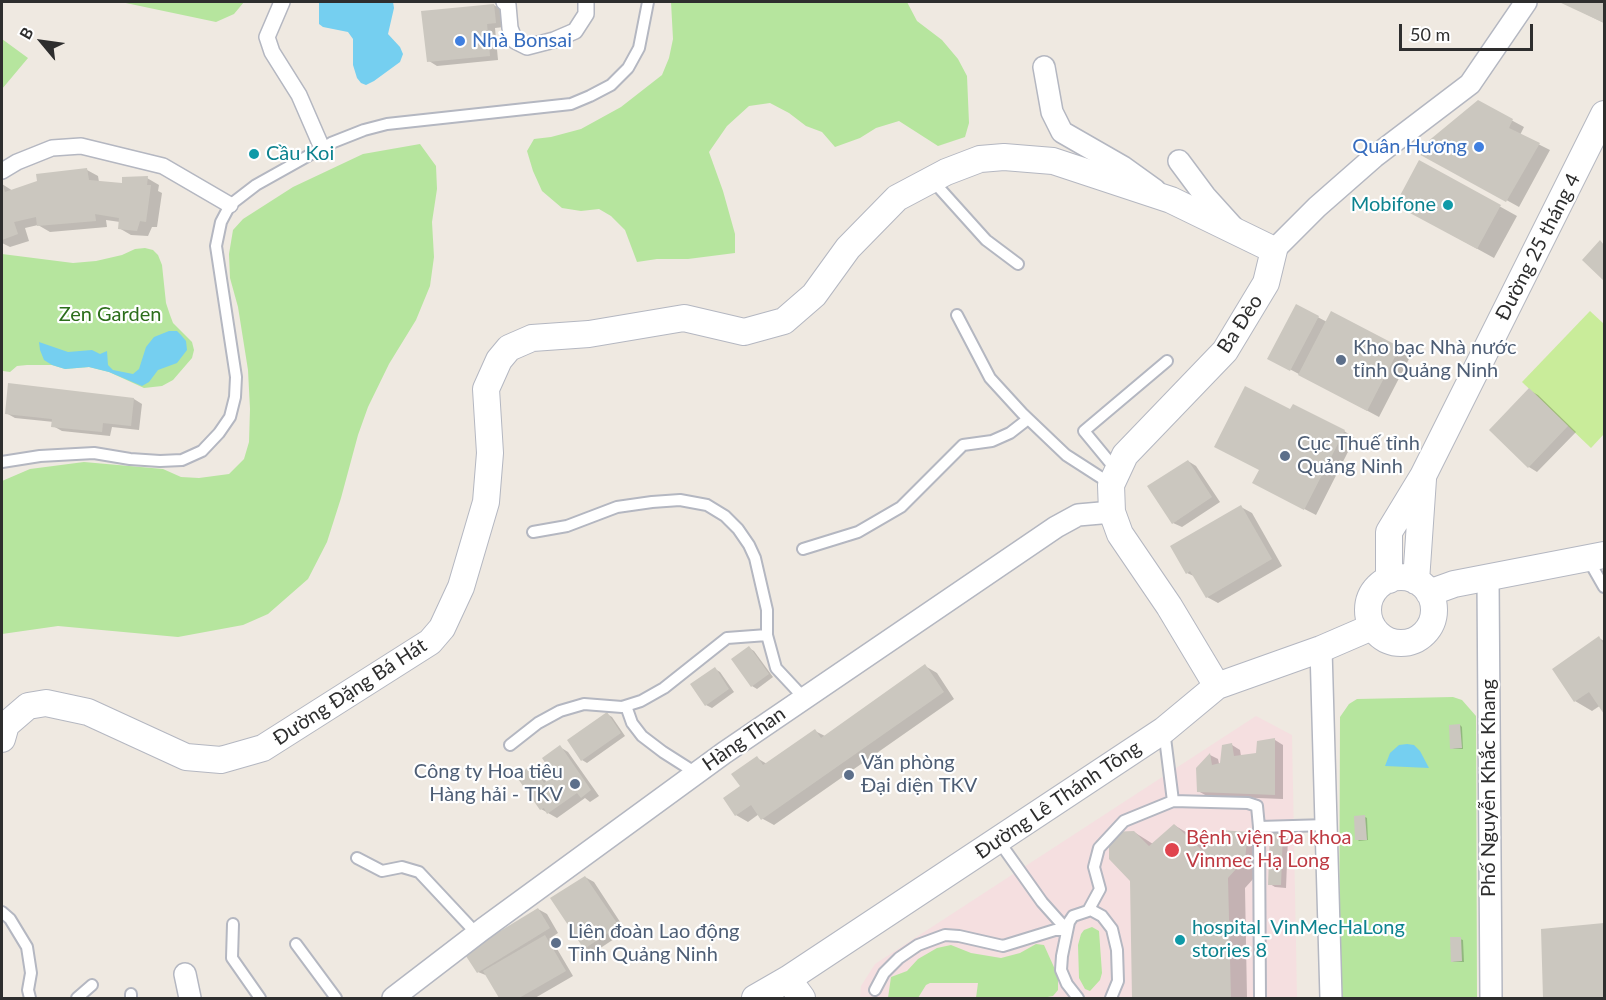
<!DOCTYPE html>
<html>
<head>
<meta charset="utf-8">
<style>
  body { margin:0 }
  #map { position:relative; width:1606px; height:1000px; overflow:hidden; background:#efe9e1; font-family:Lato,sans-serif }
  canvas { display:block }
  .frame { position:absolute; inset:0; border:3px solid #2e2e2e; pointer-events:none }
  .north { position:absolute; left:12px; top:12px; width:60px; height:60px; -webkit-text-stroke:4px #fff; paint-order:stroke; rotate:299deg; font-size:16px; font-weight:700; line-height:24px; text-align:center; color:#2e2e2e }
  .north::after { content:''; display:block; margin:auto; width:21px; height:27px; background:#2e2e2e; clip-path:polygon(50% 0,100% 100%,50% 72%,0 100%) }
  .scale { position:absolute; left:1399px; top:24px; width:134px; height:27px; box-sizing:border-box; border:3px solid #2e2e2e; border-top:0; padding-left:8px; font-size:18px; line-height:21px; white-space:nowrap; color:#2e2e2e; -webkit-text-stroke:4px #fff; paint-order:stroke }
</style>
</head>
<body>
<div id="map">
<canvas width="1606" height="1000"></canvas>
<div class="frame"></div>
<div class="north">B</div>
<div class="scale">50 m</div>
</div>
<script>
const c = document.querySelector('canvas').getContext('2d');
c.lineJoin = 'round';
function fill(path, color) { c.fillStyle = color; c.fill(path, 'evenodd'); }
const toPath = rows => new Path2D(rows.map(r => 'M' + r).join(''));
function stroke(path, color, width, dash) { c.strokeStyle = color; c.lineWidth = width; c.lineCap = dash ? 'butt' : 'round'; c.setLineDash(dash || []); c.stroke(path); }
function drawText(font, color, halo, rows, align = 'center') {
  c.font = font + ' Lato,sans-serif'; c.lineWidth = 4.5; c.setLineDash([]); c.textBaseline = 'middle'; c.strokeStyle = halo; c.fillStyle = color; for (const [text, x, y, turn = 0] of rows) {
    c.save(); c.translate(x, y); c.rotate((+turn || 0) * Math.PI / 180); c.textAlign = isNaN(turn) ? turn : align; if (halo) c.strokeText(text, 0, 0); c.fillText(text, 0, 0); c.restore();
  }
}
fill(toPath([
  [1256,716,1292,735,1297,998,860,998,861,986,875,964]
]), '#f5dfe0');
fill(toPath([
  [121,2,244,2,234,14,216,22],
  [671,2,907,2,917,21,942,40,958,59,967,76,969,123,965,137,938,146,899,121,876,128,860,138,835,147,822,132,806,126,789,113,770,103,749,106,727,126,709,152,723,191,735,234,735,253,688,259,657,259,637,262,625,230,611,216,599,209,581,211,562,208,542,191,533,171,527,151,534,139,551,137,581,129,621,107,662,75,669,58,673,39],
  [2,39,28,58,2,89],
  [420,144,436,166,437,189,432,222,434,257,430,286,416,320,389,364,368,407,358,435,341,498,327,542,308,579,268,614,243,625,178,637,58,626,2,634,2,481,30,469,84,462,163,469,181,477,199,478,229,474,244,459,249,442,250,409,248,370,238,307,230,278,229,254,233,230,243,219,293,187,363,154],
  [145,248,153,250,158,255,162,265,166,303,170,315,173,323,192,342,194,350,192,358,173,380,162,386,144,388,109,372,89,367,65,369,52,365,27,365,17,366,10,372,3,371,2,254,73,263,96,261,122,255,135,249],
  [1453,697,1462,700,1476,716,1477,998,1339,998,1340,717,1349,704,1357,699],
  [1092,927,1099,931,1102,973,1100,980,1090,991,1085,989,1079,978,1078,945,1081,934,1084,930],
  [1036,944,1044,945,1058,976,1058,990,1053,996,1042,998,976,998,978,983,930,983,926,985,918,998,860,998,888,998,891,977,907,971,918,959,937,948,951,945,971,953,1001,958,1020,953]
]), '#b6e59e');
fill(toPath([
  [1590,311,1604,324,1604,434,1591,448,1522,382]
]), '#c9ec9a');
fill(toPath([
  [319,2,393,2,394,8,388,34,400,47,403,54,400,62,374,81,366,85,361,83,357,78,353,65,353,39,348,32,323,27,319,24],
  [169,331,177,331,181,335,186,341,187,350,177,363,158,370,149,382,142,386,109,372,89,367,65,369,52,365,44,360,40,350,39,342,68,352,92,350,100,354,107,351,108,365,113,370,133,374,139,369,146,347,154,337],
  [1407,744,1414,745,1420,751,1429,768,1385,766,1390,753,1399,745]
]), '#75cff0');
fill(toPath([
  [1562,2,1604,2,1604,23],
  [494,5,502,10,504,27,495,28,498,60,437,66,429,61],
  [1478,102,1524,127,1520,135,1550,150,1519,207,1418,151],
  [1420,162,1517,216,1494,258,1414,214],
  [87,170,98,176,99,182,124,184,147,178,159,185,158,191,162,193,157,227,152,227,148,236,131,235,119,228,120,222,106,220,107,227,50,232,38,225,25,228,29,241,10,247,2,243,2,184,13,191],
  [1297,306,1327,322,1331,313,1411,355,1379,417,1269,358],
  [10,385,134,399,142,404,139,430,112,427,110,436,62,431,53,426,54,422,15,418,6,413],
  [1529,390,1538,395,1576,432,1537,472,1529,467],
  [1291,411,1344,431,1355,438,1316,515,1266,489],
  [1188,461,1196,466,1220,502,1182,527,1173,523],
  [1241,507,1252,513,1282,566,1218,603,1207,597,1196,577,1187,573],
  [1599,638,1604,641,1604,711,1601,705,1592,711,1575,701],
  [749,648,754,651,773,677,757,689,752,686],
  [925,666,937,673,954,699,774,825,763,819,759,814,748,822,736,815,742,786,757,758,767,764,815,731,825,736],
  [715,669,720,672,734,692,712,708,706,705],
  [607,714,612,717,625,736,587,763,582,760],
  [1460,725,1462,727,1463,749,1454,749,1452,748],
  [1275,740,1283,745,1283,799,1207,796,1198,791,1198,768,1210,755,1218,759,1220,768,1232,745,1240,750,1241,756,1258,754],
  [560,747,568,752,599,796,590,802,585,798,557,818,541,809,532,767,540,772,547,783,556,776],
  [1365,817,1367,818,1368,840,1359,841,1357,839],
  [1174,825,1191,835,1206,849,1247,833,1264,843,1262,869,1245,888,1247,998,1133,998,1132,881,1134,832,1153,844],
  [1272,834,1283,834,1288,837,1286,888,1275,887,1270,884],
  [585,877,594,882,626,931,593,953,585,948],
  [538,909,547,914,558,933,549,939,553,942,573,976,535,998,501,998,488,976,478,972],
  [1604,924,1604,998,1545,998,1543,931],
  [1460,939,1463,940,1464,962,1454,962,1452,961]
]), '#0003');
fill(toPath([
  [1559,2,1604,2,1604,23],
  [494,4,496,23,487,24,490,56,427,62,421,11],
  [1478,100,1513,119,1509,128,1540,143,1506,202,1415,152],
  [1419,160,1501,205,1477,249,1395,205],
  [87,168,89,180,122,183,122,177,148,176,147,185,151,185,146,222,140,221,137,231,118,229,119,218,95,214,96,221,37,226,36,217,14,222,18,234,2,240,2,183,5,192,37,181,36,174],
  [1600,240,1604,245,1604,281,1582,260],
  [1296,304,1319,316,1290,371,1267,359],
  [1331,311,1400,347,1367,411,1298,375],
  [8,383,134,398,131,426,103,423,102,432,51,427,52,419,5,414],
  [1245,386,1290,409,1293,404,1345,430,1304,510,1252,483,1259,470,1214,447],
  [1529,388,1568,426,1528,468,1489,430],
  [1188,460,1212,497,1172,524,1147,486],
  [1241,505,1272,559,1206,598,1190,571,1186,574,1170,546],
  [1599,636,1604,645,1604,714,1589,692,1574,702,1552,669],
  [749,646,769,674,751,687,731,659],
  [925,664,944,692,761,820,751,805,735,816,723,798,740,786,731,774,757,756,763,765,815,729,821,738],
  [715,667,729,689,705,706,690,684],
  [607,712,621,733,581,761,567,740],
  [1460,724,1462,748,1450,749,1449,725],
  [1275,738,1275,795,1197,792,1196,768,1210,753,1212,765,1220,763,1222,745,1232,743,1234,756,1256,753,1257,741],
  [560,745,591,790,581,798,577,793,547,814,544,808,540,810,516,776,532,765,544,783,554,776,542,758],
  [1365,815,1367,840,1355,840,1354,816],
  [1174,824,1202,850,1221,830,1248,832,1245,859,1228,878,1231,998,1132,998,1130,881,1109,859,1109,832,1134,831,1149,846],
  [1270,832,1283,833,1281,885,1268,885],
  [585,876,619,926,584,949,550,898],
  [538,908,550,928,477,973,464,953],
  [1604,923,1604,998,1543,998,1541,929],
  [545,935,566,971,519,998,499,998,483,971],
  [1450,937,1461,937,1462,961,1451,962]
]), '#cbc7bf');
const service = toPath([
  [932,180,986,240,1018,264],
  [957,315,990,378,1022,413,1066,455,1111,484],
  [2,462,40,456,94,453,130,459,160,461,182,460,202,451,219,433,230,417,235,397,236,377,216,246,221,222,230,205,256,185,331,143,364,130,387,124,571,104,590,96,611,85,628,68,639,48,648,2],
  [1117,471,1084,431,1167,361],
  [533,532,567,526,617,507,652,502,680,500,707,505,725,516,738,529,749,545,755,558,767,610,767,635,776,668,804,698],
  [803,549,858,532,901,507,963,445,992,441,1010,433,1028,419],
  [1588,559,1604,587],
  [626,706,632,723,642,736,663,752,696,773],
  [1164,730,1173,801],
  [510,745,538,723,560,711,584,704,622,707,641,701,664,688,727,638,767,635],
  [1259,827,1327,825],
  [998,840,1042,902,1067,930],
  [357,858,382,871,402,867,419,872,477,934],
  [1088,911,1100,889,1094,867,1099,848,1124,821,1173,801,1248,803,1257,806,1259,827,1260,998],
  [2,912,10,919,27,947,31,973,28,990,30,998],
  [233,924,232,958,260,998],
  [296,944,336,998],
  [875,990,884,973,899,958,918,945,945,935,959,936,1003,946,1055,930,1067,930],
  [77,998,92,985],
  [131,998,131,994],
  [1078,998,1067,984,1061,970,1062,956,1069,922,1073,916,1091,910,1102,916,1112,929,1117,950,1118,981,1111,998]
]);
const pedestrian = toPath([
  [282,2,267,37,272,52,299,95,322,148],
  [504,2,508,5,510,28,515,41,527,47,554,40,575,31,586,14,586,2],
  [2,171,17,162,52,148,81,146,163,166,230,205]
]);
const minor = toPath([
  [1044,67,1052,112,1062,132,1123,167,1155,190],
  [1179,161,1205,196,1233,227],
  [1274,250,1317,207,1374,157,1470,84,1526,2],
  [1488,578,1491,998],
  [1321,649,1331,998],
  [185,974,190,998],
  [393,998,483,929,724,753,1056,527,1078,515,1112,512]
]);
const tertiary = toPath([
  '1368 610a33 33 0 1 1 66 0a33 33 0 1 1-66 0Z',
  [1389,580,1389,532,1423,476,1604,114],
  [1416,581,1423,479],
  [1429,593,1454,584,1604,555],
  [2,739,6,725,28,706,46,703,88,712,186,757,221,760,263,748,430,642,442,628,461,587,486,502,490,453,486,389,499,360,509,348,532,338,589,334,684,318,744,332,784,321,814,295,848,248,897,198,946,172,980,159,1004,157,1053,161,1171,200,1274,250,1266,283,1225,351,1125,455,1111,485,1112,512,1120,534,1169,606,1217,686],
  [788,979,802,998],
  [755,998,788,979,1164,730,1217,686,1321,649,1372,627]
]);
stroke(service, '#b4b7c1', 14);
stroke(pedestrian, '#b4b7c1', 18);
stroke(minor, '#b4b7c1', 24);
stroke(tertiary, '#b4b7c1', 28);
stroke(service, '#fff', 10);
stroke(pedestrian, '#fff', 15);
stroke(minor, '#fff', 21);
stroke(tertiary, '#fff', 26);
for (const [x, y, r, color] of [
  [460,41,6,"#3f7fe0"],
  [1479,147,6,"#3f7fe0"],
  [254,154,6,"#0f9aa8"],
  [1448,205,6,"#0f9aa8"],
  [1341,360,6,"#5c6f8a"],
  [1285,456,6,"#5c6f8a"],
  [849,775,6,"#5c6f8a"],
  [575,784,6,"#5c6f8a"],
  [1172,850,8,"#e0444e"],
  [1180,940,6,"#0f9aa8"],
  [556,943,6,"#5c6f8a"]
]) { const dot = new Path2D(); dot.arc(x, y, r, 0, 2 * Math.PI); c.fillStyle = color; c.fill(dot); stroke(dot, '#fff', 2); }
drawText('20px', '#366cbe', '#fff', [
  ["Nhà Bonsai",472,41],
  ["Quân Hương",1467,147,"right"]
], 'left');
drawText('20px', '#0d838f', '#fff', [
  ["Cầu Koi",266,154],
  ["Mobifone",1436,205,"right"],
  ["hospital_VinMecHaLong",1192,928],
  ["stories 8",1192,951]
], 'left');
drawText('20px', '#2e2e2e', '#fff', [
  ["Đường 25 tháng 4",1538,247,-63],
  ["Ba Đèo",1240,324,-57],
  ["Đường Đặng Bá Hát",350,692,-33],
  ["Hàng Than",744,739,-35],
  ["Phố Nguyễn Khắc Khang",1489,788,-90],
  ["Đường Lê Thánh Tông",1058,800,-34]
]);
drawText('20px', '#2c6e1b', '#fff', [
  ["Zen Garden",110,315]
]);
drawText('20px', '#4e5e75', '#fff', [
  ["Kho bạc Nhà nước",1353,348],
  ["tỉnh Quảng Ninh",1353,371],
  ["Cục Thuế tỉnh",1297,444],
  ["Quảng Ninh",1297,467],
  ["Văn phòng",861,763],
  ["Đại diện TKV",861,786],
  ["Công ty Hoa tiêu",563,772,"right"],
  ["Hàng hải - TKV",563,795,"right"],
  ["Liên đoàn Lao động",568,932],
  ["Tỉnh Quảng Ninh",568,955]
], 'left');
drawText('20px', '#be3a42', '#fff', [
  ["Bệnh viện Đa khoa",1186,838],
  ["Vinmec Hạ Long",1186,861]
], 'left');
</script>
</body>
</html>
